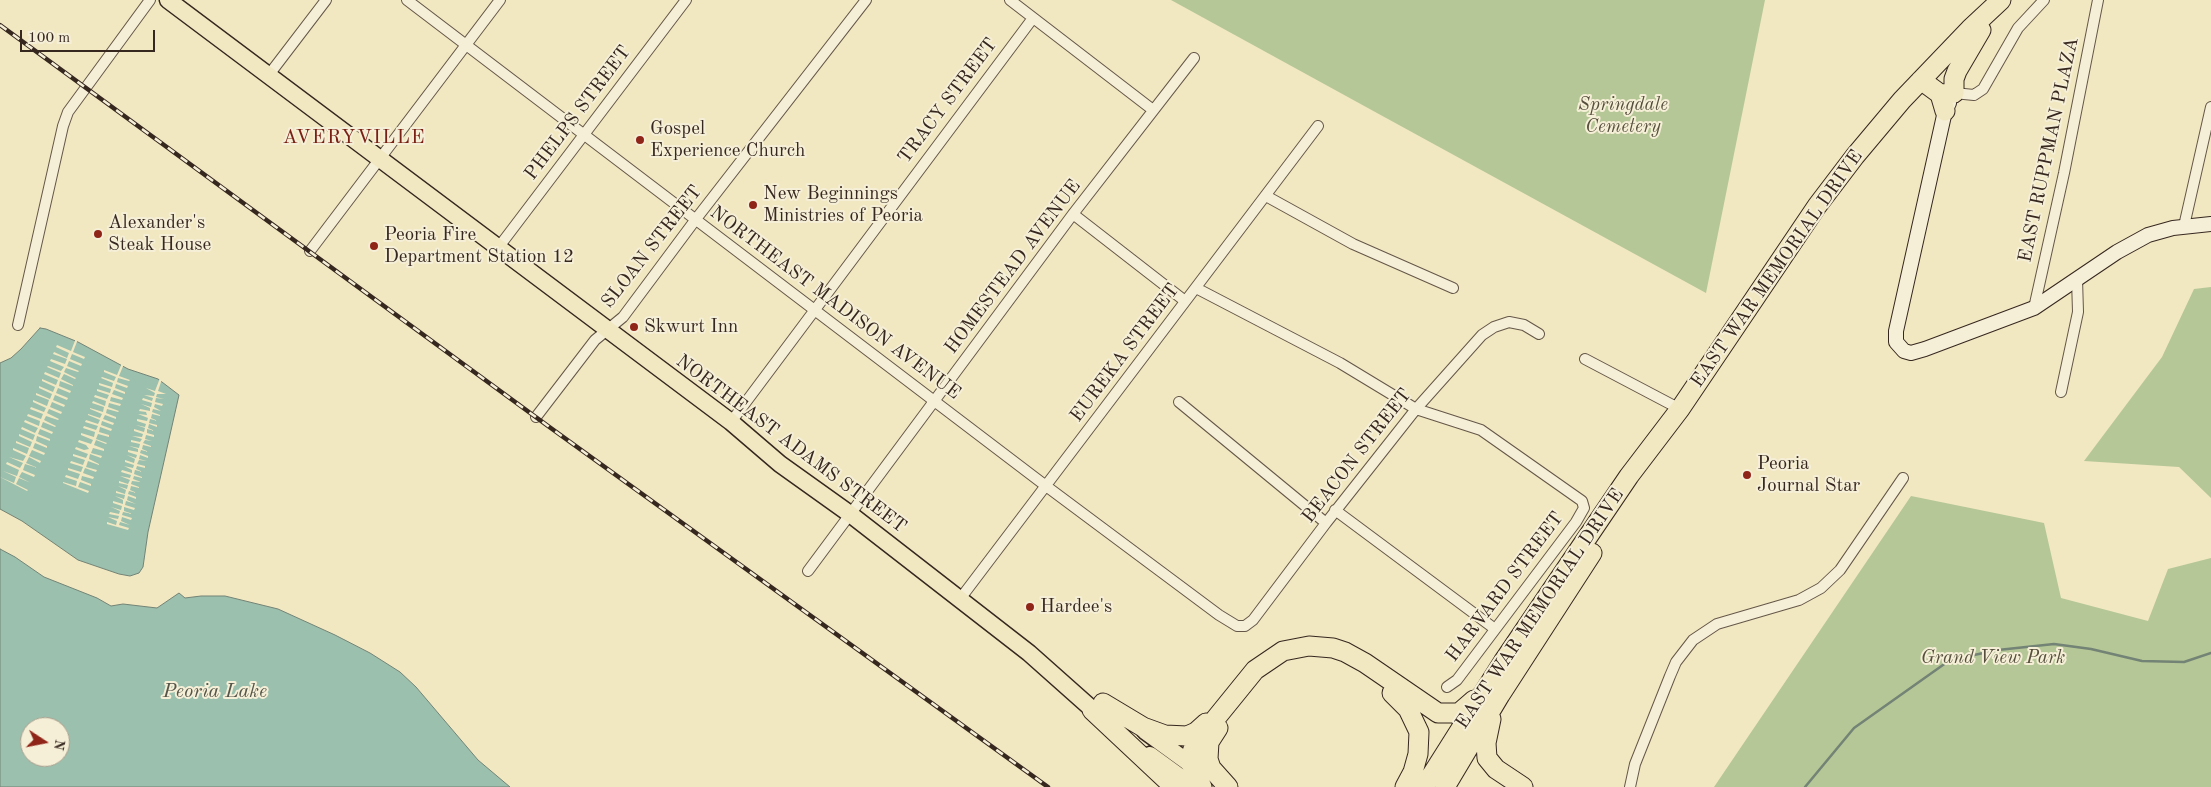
<!DOCTYPE html>
<html>
<head>
<meta charset="utf-8">
<style>
  body { margin:0 }
  #map { position:relative; width:2211px; height:787px; overflow:hidden; background:#f1e7c1; font-family:"Old Standard TT",serif }
  canvas { display:block }
  .north { position:absolute; left:20px; top:717px; width:50px; height:50px; box-sizing:border-box; background:#f6efd7; border:1px solid #a99f8d; border-radius:50%; rotate:101deg; font-size:14px; font-weight:700; line-height:20px; text-align:center; color:#36271f }
  .north::after { content:''; display:block; margin:auto; width:18px; height:22px; background:#8f2418; clip-path:polygon(50% 0,100% 100%,50% 72%,0 100%) }
  .scale { position:absolute; left:20px; top:30px; width:135px; height:22px; box-sizing:border-box; border:2px solid #36271f; border-top:0; padding-left:6px; font-size:15px; line-height:18px; white-space:nowrap; color:#36271f; -webkit-text-stroke:4px #f6efd7; paint-order:stroke }
</style>
</head>
<body>
<div id="map">
<canvas width="2211" height="787"></canvas>
<div class="north">N</div>
<div class="scale">100 m</div>
</div>
<script>
const c = document.querySelector('canvas').getContext('2d');
c.lineJoin = 'round';
function fill(path, color) { c.fillStyle = color; c.fill(path, 'evenodd'); }
const toPath = rows => new Path2D(rows.map(r => 'M' + r).join(''));
function stroke(path, color, width, dash) { c.strokeStyle = color; c.lineWidth = width; c.lineCap = dash ? 'butt' : 'round'; c.setLineDash(dash || []); c.stroke(path); }
function drawText(font, color, halo, rows, align = 'center') {
  c.font = font + ' "Old Standard TT",serif'; c.lineWidth = 4; c.setLineDash([]); c.textBaseline = 'middle'; c.strokeStyle = halo; c.fillStyle = color; for (const [text, x, y, turn = 0] of rows) {
    c.save(); c.translate(x, y); c.rotate((+turn || 0) * Math.PI / 180); c.textAlign = isNaN(turn) ? turn : align; if (halo) c.strokeText(text, 0, 0); c.fillText(text, 0, 0); c.restore();
  }
}
fill(toPath([
  [1171,0,1765,0,1706,293,1377,113],
  [2211,287,2211,498,2179,467,2084,461,2162,357,2194,289],
  [1911,496,2044,523,2061,598,2148,621,2168,569,2211,558,2211,787,1714,787]
]), '#b5c797');
const water = toPath([
  [40,328,46,329,78,342,128,369,158,379,179,395,148,532,143,567,139,573,130,576,119,574,78,560,22,521,0,509,0,363,11,358,21,349,40,328],
  [0,549,15,557,44,577,97,598,111,606,123,604,157,608,179,593,185,598,201,596,225,596,278,609,335,635,370,653,400,672,416,687,478,760,510,787,0,787,0,549],
  [30,727,60,727,60,757,30,757,30,727]
]);
fill(water, '#9bc0ae');
stroke(water, '#738375', 1);
fill(toPath([
  [76,338,78,339,73,352,85,357,84,359,72,354,70,359,82,364,81,366,69,361,67,366,79,371,78,372,66,368,64,372,76,378,75,379,64,374,61,379,73,385,73,386,60,381,59,386,71,391,70,393,58,388,56,393,68,398,67,400,55,395,53,400,65,405,64,407,52,402,50,407,62,412,61,414,49,409,47,413,59,419,58,420,46,416,44,420,56,426,55,427,43,422,41,427,53,432,52,434,40,429,38,434,50,439,50,441,37,436,36,441,47,446,47,448,35,443,33,448,45,453,44,455,32,450,29,456,41,461,40,463,29,457,26,463,38,468,25,464,23,470,35,475,34,477,22,472,19,477,31,483,19,478,16,484,28,490,27,491,0,477,14,483,16,477,3,471,17,476,19,470,6,464,7,462,20,468,23,463,9,457,23,461,26,456,13,450,13,448,27,454,29,448,16,443,16,441,30,447,32,442,19,436,19,434,33,440,35,435,21,429,22,427,35,433,38,428,24,422,25,420,39,426,40,421,27,416,28,414,41,419,43,414,30,409,31,407,44,412,46,408,33,402,33,400,47,406,49,400,36,395,36,393,50,399,52,394,39,388,39,386,53,392,55,387,42,381,42,379,56,385,58,380,44,374,45,372,59,378,61,373,47,367,48,366,61,371,64,367,50,361,51,359,65,364,67,359,53,354,54,352,67,358,69,353,56,347,57,345,71,351],
  [122,363,124,364,119,376,130,380,129,381,118,378,117,382,128,386,127,388,116,384,115,388,125,392,125,394,114,390,112,394,123,398,122,400,111,397,110,401,121,404,120,406,109,403,108,407,119,411,118,412,107,409,106,413,116,417,116,419,105,415,103,419,114,423,113,425,102,421,101,425,112,429,111,431,100,427,99,432,109,435,109,437,98,434,96,439,107,443,106,444,96,440,94,445,104,449,104,451,93,448,91,453,102,456,101,458,90,454,89,459,99,464,99,465,88,461,86,467,97,470,96,472,85,468,83,473,94,477,93,479,82,476,81,480,91,484,91,486,80,482,78,487,89,491,88,493,63,483,63,482,76,486,77,481,65,477,66,475,78,479,80,474,68,470,68,468,81,472,83,467,70,463,71,461,83,465,85,460,73,456,73,454,86,458,88,454,75,449,76,447,84,450,89,449,86,445,78,442,79,440,91,444,93,440,81,435,81,433,94,437,95,432,83,428,84,426,96,430,98,426,85,422,86,420,98,424,100,420,88,415,88,414,100,418,102,414,90,409,90,408,103,412,104,407,92,403,93,401,105,406,106,401,94,397,95,395,107,399,109,395,97,391,97,389,110,393,111,389,99,385,99,383,112,387,113,383,101,378,102,377,114,381,116,377,104,372,104,370,117,375],
  [160,378,162,379,158,391,166,394,157,394,156,397,164,399,156,398,155,402,163,404,162,406,155,404,154,407,161,411,153,409,152,412,160,415,160,416,152,414,151,418,158,421,150,419,149,423,157,425,157,427,149,424,148,428,155,431,147,429,147,433,154,435,154,437,146,435,145,439,152,441,145,440,143,443,151,446,151,447,143,445,142,449,149,452,141,450,140,453,148,456,148,458,140,455,139,459,147,461,139,460,137,464,145,466,145,468,137,466,136,469,143,472,135,470,134,474,142,477,142,478,134,476,133,479,141,482,132,481,131,484,139,487,139,488,131,486,130,490,137,493,129,491,128,494,136,497,136,499,128,496,127,500,136,504,126,501,125,505,135,508,134,510,124,507,124,511,133,514,123,512,122,515,132,518,131,520,122,517,121,521,130,525,120,522,119,525,129,528,128,530,107,524,107,522,116,525,117,521,108,517,118,519,119,516,109,514,110,512,119,514,120,511,111,507,121,510,122,506,113,503,113,501,123,504,123,500,115,496,124,499,125,495,116,493,116,491,125,494,126,490,118,486,127,489,128,485,119,483,119,481,128,484,130,480,120,476,130,478,131,475,121,472,122,470,132,473,132,470,124,466,133,468,134,465,125,462,125,460,134,463,135,459,127,455,136,458,137,455,128,452,128,450,138,452,138,449,129,446,139,448,140,444,131,442,131,440,140,442,142,439,132,436,142,437,143,434,134,431,134,429,144,432,145,428,136,425,145,427,146,424,137,421,137,419,147,421,148,418,138,414,147,415,146,412,139,411,140,409,150,411,150,408,141,404,151,407,152,403,142,400,143,398,152,401,153,398,144,395,154,396,155,393,146,388,155,391]
]), '#f1e7c1');
stroke(toPath([
  [1805,787,1854,728,1950,660,1998,650,2054,644,2091,649,2142,661,2184,662,2211,653]
]), '#738375', 2.5);
const street = toPath([
  [407,0,1046,486,1219,615,1237,626,1245,626,1253,620,1326,523,1416,409,1482,335,1494,327,1509,322,1524,325,1539,334],
  [1010,0,1153,110],
  [268,76,326,0],
  [1954,93,1974,95,1983,89,2018,28,2044,0],
  [1266,196,1353,244,1453,288],
  [1073,214,1185,301],
  [2184,226,2211,107],
  [498,248,686,0],
  [310,251,500,0],
  [1196,288,1340,363,1416,409,1481,430,1582,501,1584,508,1576,522,1457,680,1447,687],
  [2034,308,2064,173,2098,0],
  [18,325,63,126,68,112,150,0],
  [1585,359,1680,409],
  [2061,392,2078,312,2077,279],
  [1179,402,1326,523],
  [536,417,595,340,623,317,696,219,866,0],
  [731,422,1033,18],
  [1335,510,1495,629],
  [808,571,1073,214,1194,58],
  [960,599,1318,126],
  [1630,787,1635,764,1670,676,1676,662,1693,640,1717,624,1799,600,1821,588,1840,570,1903,478]
]);
const secondary = toPath([
  [1949,103,1945,111,1896,331,1896,342,1904,351,1911,353,1925,349,2034,308,2117,252,2148,235,2173,228,2211,224]
]);
const primary = toPath([
  [168,0,731,422,780,464,850,514,1029,653,1101,717],
  [1145,731,1200,771],
  [1150,755,1194,787]
]);
const highway = toPath([
  [1921,80,1940,94,1954,93,1954,79,1957,71,1981,30],
  [1940,94,1945,111],
  [1392,693,1408,709,1419,732,1418,754,1413,772,1405,787],
  [1103,703,1143,727,1165,735,1187,736,1196,732,1206,723],
  [1092,710,1174,787],
  [1491,719,1486,743,1487,758,1496,769,1523,787],
  [1218,728,1209,742,1208,759,1211,768,1228,787],
  [1202,787,1191,764,1192,752,1195,744,1255,670,1283,651,1309,646,1333,648,1345,652,1365,663,1438,713,1459,713,1474,700],
  [1424,787,1503,662,1629,476,1680,409,1817,206,1855,156,1902,100,1970,29,2001,0],
  [1445,787,1500,695,1592,553]
]);
stroke(street, '#655748', 12);
stroke(secondary, '#36271f', 16);
stroke(primary, '#36271f', 19);
stroke(highway, '#36271f', 21);
stroke(street, '#f6efd7', 10);
stroke(secondary, '#f6efd7', 14);
stroke(primary, '#f1e7c1', 16);
stroke(highway, '#f1e7c1', 19);
const rail = toPath([
  [0,25,548,426,1048,787]
]);
stroke(rail, '#36271f', 4.5);
stroke(rail, '#f6efd7', 2.5, [8]);
for (const [x, y, r, color] of [
  [640,140,5,"#8f2418"],
  [753,205,5,"#8f2418"],
  [98,234,5,"#8f2418"],
  [374,246,5,"#8f2418"],
  [634,327,5,"#8f2418"],
  [1747,475,5,"#8f2418"],
  [1030,607,5,"#8f2418"]
]) { const dot = new Path2D(); dot.arc(x, y, r, 0, 2 * Math.PI); c.fillStyle = color; c.fill(dot); stroke(dot, '#f6efd7', 2); }
drawText('19px', '#36271f', '#f6efd7', [
  ["TRACY STREET",948,101,-53],
  ["PHELPS STREET",578,113,-53],
  ["EAST RUPPMAN PLAZA",2049,150,-78],
  ["SLOAN STREET",652,247,-52],
  ["HOMESTEAD AVENUE",1013,267,-53],
  ["EAST WAR MEMORIAL DRIVE",1777,269,-55],
  ["NORTHEAST MADISON AVENUE",835,303,37],
  ["EUREKA STREET",1125,353,-53],
  ["NORTHEAST ADAMS STREET",791,444,37],
  ["BEACON STREET",1357,456,-52],
  ["HARVARD STREET",1505,587,-53],
  ["EAST WAR MEMORIAL DRIVE",1540,609,-56]
]);
drawText('italic 19px', '#564f3d', '#f6efd7', [
  ["Springdale",1623,105],
  ["Cemetery",1623,127],
  ["Grand View Park",1993,658]
]);
drawText('19px', '#36271f', '#f6efd7', [
  ["Gospel",650,129],
  ["Experience Church",650,151],
  ["New Beginnings",763,194],
  ["Ministries of Peoria",763,216],
  ["Alexander's",108,223],
  ["Steak House",108,245],
  ["Peoria Fire",384,235],
  ["Department Station 12",384,257],
  ["Skwurt Inn",644,327],
  ["Peoria",1757,464],
  ["Journal Star",1757,486],
  ["Hardee's",1040,607]
], 'left');
c.letterSpacing = '1px';
drawText('20px', '#7a1f14', '#f6efd7', [
  ["AVERYVILLE",354,138]
]);
c.letterSpacing = '0px';
drawText('italic 20px', '#54554a', '#f6efd7', [
  ["Peoria Lake",215,692]
]);
</script>
</body>
</html>
